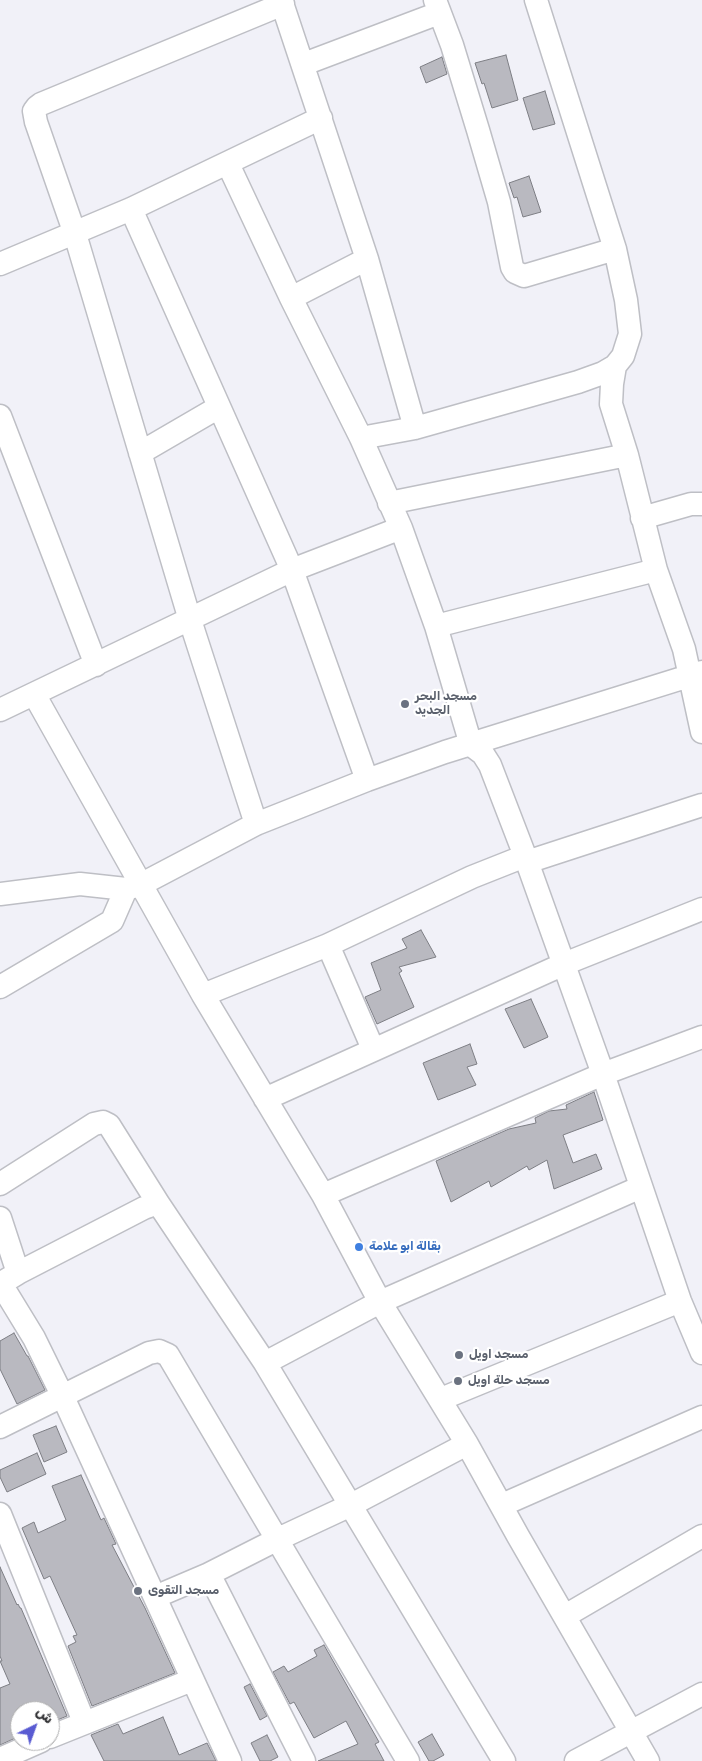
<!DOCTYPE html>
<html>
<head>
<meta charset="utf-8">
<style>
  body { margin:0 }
  #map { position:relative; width:702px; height:1761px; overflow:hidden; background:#f1f1f8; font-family:Rubik,Vazirmatn,sans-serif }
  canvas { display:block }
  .north { position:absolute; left:10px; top:1701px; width:50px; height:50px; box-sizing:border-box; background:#fff; border:1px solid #ababac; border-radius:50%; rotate:42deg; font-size:14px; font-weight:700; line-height:20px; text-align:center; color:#2d2d30 }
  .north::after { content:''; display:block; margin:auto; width:18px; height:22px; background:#595bd2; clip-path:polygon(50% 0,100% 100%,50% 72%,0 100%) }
</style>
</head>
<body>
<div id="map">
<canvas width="702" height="1761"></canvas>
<div class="north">ش</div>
</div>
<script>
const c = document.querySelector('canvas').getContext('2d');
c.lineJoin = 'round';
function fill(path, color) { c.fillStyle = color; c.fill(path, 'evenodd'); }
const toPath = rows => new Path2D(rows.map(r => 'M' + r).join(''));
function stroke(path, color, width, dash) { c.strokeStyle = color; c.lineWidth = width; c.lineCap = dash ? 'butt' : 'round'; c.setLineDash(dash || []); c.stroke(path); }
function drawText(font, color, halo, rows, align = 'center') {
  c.font = font + ' Rubik,Vazirmatn,sans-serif'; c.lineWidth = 4.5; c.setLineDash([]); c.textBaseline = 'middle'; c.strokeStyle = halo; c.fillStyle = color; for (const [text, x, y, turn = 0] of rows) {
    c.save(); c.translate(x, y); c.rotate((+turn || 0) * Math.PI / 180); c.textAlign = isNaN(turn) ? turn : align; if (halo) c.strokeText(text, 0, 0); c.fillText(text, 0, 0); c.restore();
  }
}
const building = toPath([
  [506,55,518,100,492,108,484,83,482,84,475,63,506,55],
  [442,57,447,74,426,83,420,67,442,57],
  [545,91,555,124,533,130,523,98,545,91],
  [529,176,541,212,523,217,517,197,514,198,509,183,529,176],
  [421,930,436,957,399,967,402,971,399,973,414,1007,377,1024,365,997,381,990,371,963,407,948,402,939,421,930],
  [531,999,548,1037,524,1048,505,1009,531,999],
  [470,1044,477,1064,467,1067,476,1085,438,1100,423,1063,470,1044],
  [594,1092,603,1120,563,1135,573,1163,596,1154,602,1169,554,1189,547,1160,529,1170,527,1166,491,1187,489,1181,451,1202,436,1161,509,1129,536,1123,535,1118,549,1111,567,1109,566,1105,594,1092],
  [14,1333,27,1356,28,1356,45,1390,17,1404,0,1369,0,1341,14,1333],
  [56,1426,67,1452,44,1462,33,1435,56,1426],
  [37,1453,46,1474,7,1492,0,1477,0,1470,37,1453],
  [81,1475,101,1520,104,1518,116,1544,112,1545,145,1608,175,1673,92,1706,68,1646,76,1642,73,1636,77,1635,50,1576,44,1579,22,1528,34,1522,38,1533,66,1520,52,1486,81,1475],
  [0,1567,17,1605,18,1604,20,1608,21,1608,67,1716,50,1723,50,1711,20,1711,20,1736,0,1745,0,1688,10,1684,0,1661,2,1661,0,1656,0,1567],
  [324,1645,379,1742,375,1744,384,1761,318,1761,358,1744,346,1721,314,1738,294,1702,290,1704,273,1672,284,1666,288,1672,317,1656,314,1650,324,1645],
  [250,1684,267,1716,260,1720,244,1687,250,1684],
  [163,1717,179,1755,207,1743,216,1761,104,1761,91,1735,118,1724,123,1734,163,1717],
  [432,1734,444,1755,433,1761,429,1761,418,1742,432,1734],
  [267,1735,278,1757,270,1761,260,1761,251,1743,267,1735]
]);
fill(building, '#b9b9c0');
stroke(building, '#7d7e84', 1);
const minor = toPath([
  [281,0,367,259,415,428,361,438],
  [435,0,452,45,478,130,499,202,512,267,515,272,524,276,615,249],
  [304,64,439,13],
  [228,164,291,298,361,438,401,528,436,626,471,745,483,754,490,765,525,856,603,1074,680,1301,702,1353],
  [131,209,292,570,367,780],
  [0,264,131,209,321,118],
  [291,298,367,259],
  [615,366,612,384,611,404,627,455,656,570,684,649,702,732],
  [0,416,96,665],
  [415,428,578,382,603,373,615,366,623,356,630,334,626,300,615,249,536,0],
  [140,453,219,407],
  [389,503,627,455],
  [642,518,691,504,702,504],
  [436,626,656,570],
  [34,694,203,995,323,1195,380,1302,467,1444,518,1536,648,1761],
  [0,710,292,570,401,528],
  [256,824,190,620,75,234,36,122,34,111,37,107,41,104,283,4],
  [527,862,702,805],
  [0,894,80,884,126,889,140,885,256,824,367,780,445,752,702,672],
  [328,945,373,1049],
  [0,987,112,921,126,889],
  [203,995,328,945,472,877,525,856],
  [265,1099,564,964,702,909],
  [0,1184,94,1124,103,1122,109,1125,158,1203],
  [323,1195,603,1074,702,1037],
  [0,1218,18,1273],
  [0,1284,18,1273,144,1208,158,1203,265,1363,504,1761],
  [1,1284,34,1338,63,1397,230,1761],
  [265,1363,380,1302,641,1187],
  [441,1399,680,1301],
  [0,1427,149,1353,159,1351,168,1355,408,1761],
  [502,1505,702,1417],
  [0,1514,84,1722],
  [209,1574,304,1761],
  [155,1597,209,1574,278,1539,351,1505,467,1444],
  [565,1616,702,1536],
  [50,1737,192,1680],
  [0,1759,41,1741],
  [576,1761,702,1694]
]);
stroke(minor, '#bebfc5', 25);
stroke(minor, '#fff', 22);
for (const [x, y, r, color] of [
  [405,704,5,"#6b7280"],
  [359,1247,5,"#3f7fe0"],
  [459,1355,5,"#6b7280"],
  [458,1381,5,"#6b7280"],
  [138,1591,5,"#6b7280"]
]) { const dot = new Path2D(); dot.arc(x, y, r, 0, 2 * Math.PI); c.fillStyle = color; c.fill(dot); stroke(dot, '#fff', 2); }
drawText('bold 12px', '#5b616d', '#fff', [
  ["مسجد البحر",415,697],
  ["الجديد",415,711],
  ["مسجد اويل",469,1355],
  ["مسجد حلة اويل",468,1381],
  ["مسجد التقوى",148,1591]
], 'left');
drawText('bold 12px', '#366cbe', '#fff', [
  ["بقالة ابو علامة",369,1247]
], 'left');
</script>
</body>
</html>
